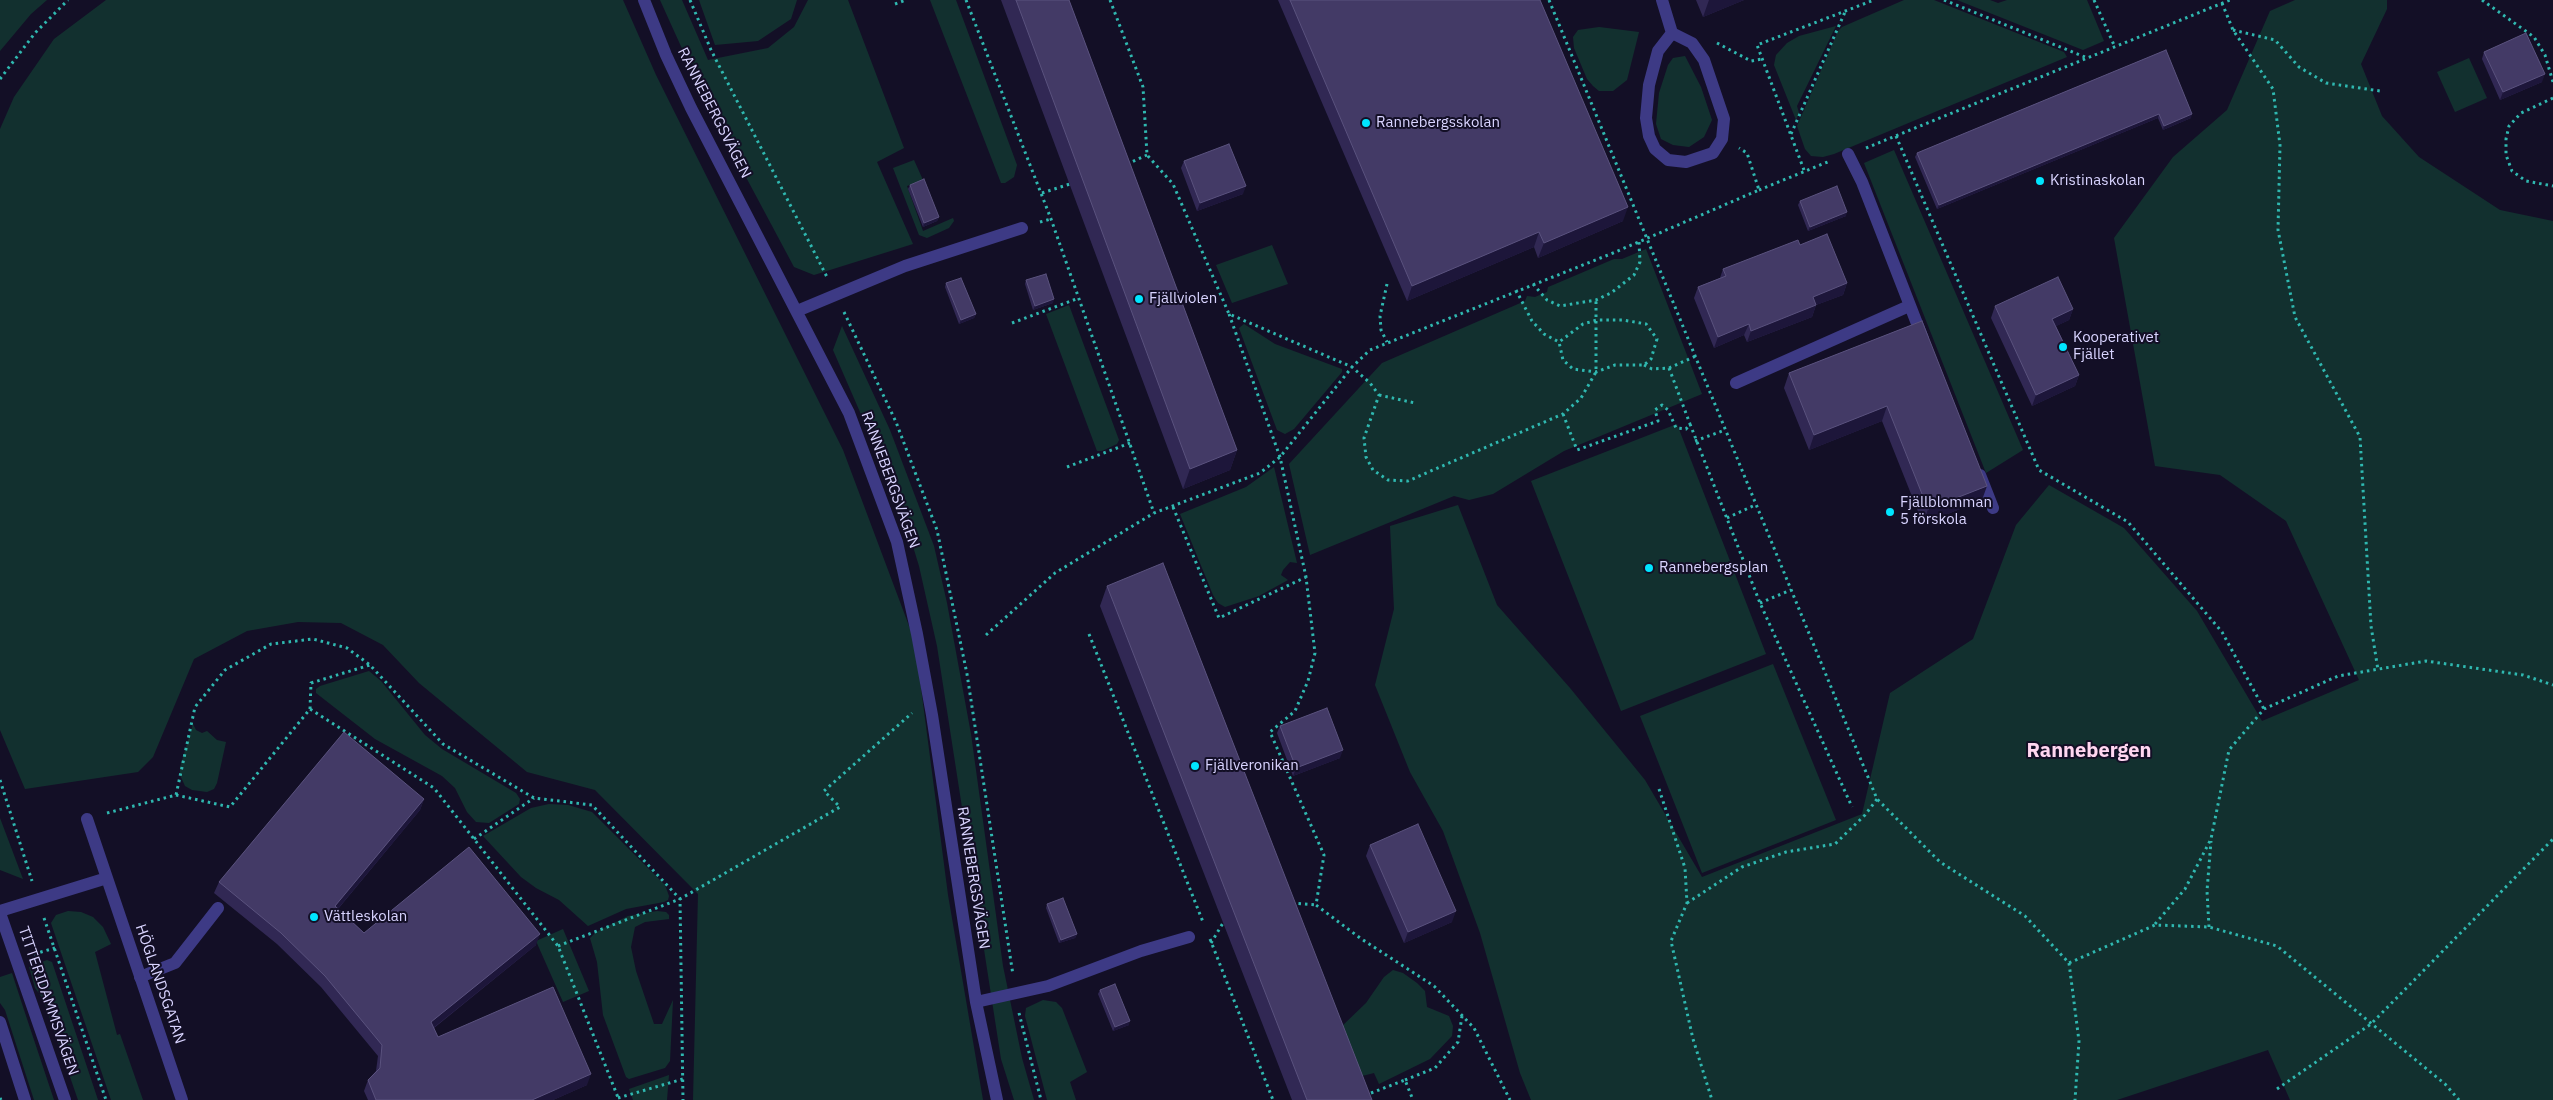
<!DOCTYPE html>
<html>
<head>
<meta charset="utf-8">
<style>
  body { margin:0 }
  canvas { display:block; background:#130f26 }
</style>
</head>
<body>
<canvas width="2553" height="1100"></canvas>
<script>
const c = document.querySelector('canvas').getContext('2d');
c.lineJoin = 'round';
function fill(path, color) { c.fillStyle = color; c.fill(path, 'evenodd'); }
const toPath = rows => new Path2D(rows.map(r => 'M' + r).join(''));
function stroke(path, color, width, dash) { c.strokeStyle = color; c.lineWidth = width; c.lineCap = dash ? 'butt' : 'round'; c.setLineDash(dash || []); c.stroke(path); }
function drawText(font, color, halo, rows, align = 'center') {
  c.font = font + ' "IBM Plex Sans",sans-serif'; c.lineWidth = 4; c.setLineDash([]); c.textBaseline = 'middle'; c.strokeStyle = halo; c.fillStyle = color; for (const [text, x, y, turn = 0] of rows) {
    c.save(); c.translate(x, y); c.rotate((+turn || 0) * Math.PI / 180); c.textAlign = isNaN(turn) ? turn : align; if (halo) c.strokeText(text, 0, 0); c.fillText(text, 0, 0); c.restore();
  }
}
fill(toPath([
  [0,0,47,0,31,14,0,51],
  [106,0,623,0,656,75,843,450,915,642,948,895,983,1100,693,1100,698,894,595,790,527,772,419,683,383,645,341,623,298,622,247,631,194,659,153,757,138,772,25,789,0,730,0,129,14,97,54,39],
  [660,0,682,0,708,60,768,48,794,27,808,0,848,0,904,148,877,162,913,244,814,275,794,267,708,106],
  [699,0,797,0,791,19,758,41,715,45],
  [930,0,956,0,1017,165,1014,177,1005,183,1001,183],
  [1904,0,1934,0,2064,52,2067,57,1834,154,1823,157,1811,156,1805,149,1797,126,1838,31,1842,27],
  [1957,0,1990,0,1998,3,2007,0,2087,0,2104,41,2083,50],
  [2295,0,2387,0,2387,9,2361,64,2382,116,2419,157,2500,210,2553,221,2553,1100,2290,1100,2268,1050,2117,1100,1531,1100,1520,1073,1480,933,1443,831,1410,772,1375,685,1394,609,1390,526,1458,505,1497,605,1570,688,1645,780,1702,877,1862,814,1890,693,1973,639,2016,525,2049,485,2124,528,2197,611,2262,721,2359,680,2286,521,2220,475,2155,466,2114,238,2173,157,2227,110,2270,11],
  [1836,26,1797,106,1799,113,1796,120,1774,65,1776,55,1787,43,1799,36],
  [1599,27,1639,32,1627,80,1613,91,1599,91,1593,86,1587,79,1574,48,1573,37,1578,30],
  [1685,56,1701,87,1712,120,1704,137,1689,147,1673,145,1661,139,1656,124,1659,93,1668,65,1673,58],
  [2469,58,2487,98,2455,112,2437,72],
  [1894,150,2023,450,1986,473,1864,163],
  [914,160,923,180,907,186,923,231,953,218,954,221,949,228,927,238,919,235,893,168],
  [1272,245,1288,284,1232,303,1216,265],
  [1646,249,1702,394,1564,451,1493,494,1469,500,1454,496,1310,555,1289,464,1382,363,1525,301,1527,296,1535,297,1547,292,1548,287,1553,285,1614,259,1622,259],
  [1069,305,1119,440,1117,444,1102,451,1097,451,1046,314],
  [1244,324,1275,344,1342,369,1342,372,1294,429,1285,434,1277,430,1239,328],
  [842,326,890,430,934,546,947,603,971,734,1003,966,1022,1058,1034,1100,1014,1100,1001,1059,937,646,919,566,900,504,833,350],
  [1677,424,1766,654,1621,711,1531,481],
  [1274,467,1297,563,1290,562,1283,570,1281,575,1288,580,1259,596,1225,607,1218,603,1213,595,1180,514,1246,487],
  [1773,664,1836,820,1702,873,1640,716],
  [369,671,381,681,425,735,442,749,516,793,520,799,519,804,489,823,476,822,467,812,455,788,442,776,375,739,316,693,316,689,320,686],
  [193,724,196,730,202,733,207,731,217,740,226,742,217,783,214,789,207,792,192,790,185,786,180,775,180,767],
  [549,804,568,805,592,812,665,885,669,896,668,900,664,902,626,909,588,926,559,900,536,888,521,877,483,836,531,808],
  [0,818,23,879,0,870],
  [68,911,81,912,93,917,103,927,111,944,95,952,117,1035,120,1034,143,1100,111,1100,51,923,56,915],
  [657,911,666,912,669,915,669,919,645,922,635,927,631,947,636,971,654,1024,662,1024,673,1000,670,1061,665,1068,629,1079,626,1077,603,1015,597,962,590,938,596,932,628,916],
  [563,929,589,991,563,1002,536,941],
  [47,960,52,962,98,1100,78,1100,43,999,35,988,29,967],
  [1393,970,1403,973,1417,983,1425,991,1427,1007,1449,1016,1453,1026,1452,1036,1430,1059,1379,1084,1374,1073,1362,1076,1341,1027,1366,1003,1384,977],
  [12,973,24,1010,54,1100,34,1100,5,1010,0,1003,0,977],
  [1043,1000,1056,1002,1062,1008,1087,1072,1070,1082,1076,1100,1047,1100,1025,1016,1026,1008],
  [669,1075,667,1100,633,1100,629,1089]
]), '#12302f');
stroke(toPath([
  [690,0,711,50,827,277],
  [966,0,1051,219,1154,513],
  [1110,0,1143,87,1147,155,1173,184,1229,314,1352,367,1370,383,1379,395,1364,438,1366,457,1373,470,1388,480,1408,481,1440,467,1563,414,1581,398,1596,372,1596,300],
  [1549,0,1877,799,1940,862,2025,916,2069,963,2155,925,2209,927,2277,946,2445,1084,2459,1100],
  [1944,0,2085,57],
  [2094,0,2114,45],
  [2482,0,2534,37,2545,55,2553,82],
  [2222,3,2233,30,2273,89,2280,145,2278,230,2295,317,2360,437,2371,626,2378,670],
  [895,4,906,0],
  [2233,30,2275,40,2299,67,2326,83,2380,91],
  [1717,43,1751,61,1762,59],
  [0,79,35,33,68,0],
  [2553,98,2521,113,2509,126,2506,139,2506,155,2512,171,2526,181,2553,186],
  [1791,134,1845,12],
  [1896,136,2039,470,2128,522,2222,632,2264,709],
  [1866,148,2230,0],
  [1127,164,1147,155],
  [1804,170,1757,45,1874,0],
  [1759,190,1830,161],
  [1042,193,1070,184],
  [1040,222,1051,219],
  [1387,284,1380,316,1381,330,1387,342],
  [1533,284,1547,300,1560,306,1596,300,1611,293,1634,275,1640,262,1639,242],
  [1516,290,1532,321,1544,334,1559,342,1583,324,1597,320,1623,320,1646,324,1657,339,1651,359,1644,365,1615,365,1596,372,1573,369,1563,360,1559,342],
  [844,312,896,422,937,530,967,674,1013,975],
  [1229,314,1280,457,1306,577,1315,653,1308,681,1295,711,1270,732,1324,855,1316,905,1360,938,1434,986,1474,1028,1510,1100],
  [1012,323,1079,298],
  [1644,365,1652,369,1669,368,1690,424],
  [1669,368,1696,356],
  [1379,395,1415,403],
  [1563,414,1577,450,1658,421,1655,410,1662,405,1668,410,1676,428,1686,429,1690,424,1760,603,1852,807],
  [1695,441,1725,430],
  [1067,467,1130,443],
  [1173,507,1219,618,1306,577],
  [1727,518,1755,505],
  [1760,603,1791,590],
  [1089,634,1203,922],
  [986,635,1055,573,1154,513,1260,473,1280,457,1352,367,1370,350,1613,253,1759,190,1747,153,1739,148],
  [310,709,311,683,370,665],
  [0,780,32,881],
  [1659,789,1685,868,1687,903,1671,941,1693,1039,1712,1100],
  [176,795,230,807,310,709,434,788,558,946,619,1100],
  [107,813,176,795,195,707,225,670,271,644,313,639,347,648,370,665,443,744,534,798,592,805,680,899,683,1100],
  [474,839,534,798],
  [1292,903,1316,905],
  [1687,903,1742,867,1786,852,1835,844,1865,815,1877,799],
  [44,918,106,1100],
  [2155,924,2185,889,2211,839,2229,750,2264,709,2338,676,2426,661,2523,675,2553,685],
  [2209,927,2207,891,2211,841],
  [1210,939,1273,1100],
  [1211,943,1223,923],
  [558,946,680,899,840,807,824,791,912,713],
  [34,954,55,948],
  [2069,963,2079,1041,2075,1100],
  [1019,1013,1041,1100],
  [1405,1080,1435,1068,1458,1042,1462,1016],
  [2277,1089,2371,1024,2553,839],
  [1371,1093,1405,1080,1413,1100],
  [0,1098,1,1100],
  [618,1098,683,1079]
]), '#2fb8b0', 3, [2.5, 4]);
stroke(toPath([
  [1662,0,1672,33,1692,43,1704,60,1724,119,1722,139,1713,153,1686,162,1668,160,1655,149,1649,136,1646,118,1649,85,1658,51,1672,33],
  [1848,154,1862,182,1923,339],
  [1736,383,1909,306],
  [1980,475,1993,508],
  [140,977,175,963,218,908]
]), '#3d3a85', 12);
stroke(toPath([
  [644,0,666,55,691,108,849,413,897,542,917,634,932,715,976,1002,997,1100],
  [797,311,905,266,1022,228],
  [87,819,182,1100],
  [0,911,107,878],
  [0,913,65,1100],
  [976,1002,1048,986,1141,951,1189,937],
  [0,1022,25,1100]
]), '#3d3a85', 12);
fill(toPath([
  [1001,0,1069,0,1237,450,1230,470,1183,489],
  [1278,0,1540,0,1623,221,1538,258,1534,247,1407,301],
  [1696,0,1744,0,1703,17],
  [2166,50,2191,118,2163,130,2158,118,1937,209,1915,157,1917,153],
  [2484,52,2542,82,2500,100,2482,59],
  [1184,161,1243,194,1197,211,1181,168],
  [910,185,939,217,937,221,923,227,908,189],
  [1800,201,1846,216,1808,231,1798,205],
  [1800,245,1847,283,1843,295,1816,305,1812,317,1747,342,1744,335,1714,348,1694,298,1698,287,1720,278,1723,269],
  [1026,280,1053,303,1033,310,1025,284],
  [946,283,976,314,974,318,959,324,945,287],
  [1995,306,2073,309,2069,320,2056,326,2079,375,2075,386,2032,406,1991,318],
  [1922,321,1982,500,1923,524,1882,421,1809,450,1784,388,1789,373],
  [1107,586,1372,1100,1292,1100,1100,606],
  [1280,726,1340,758,1293,776,1277,733],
  [424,799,420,810,338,909,364,933,536,945,434,1028,438,1037,587,1085,553,1100,368,1100,364,1091,368,1080,376,1071,378,1056,321,987,277,944,214,893,219,882],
  [1370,845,1452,922,1404,943,1366,856],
  [1047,904,1077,934,1075,938,1059,943,1046,908],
  [1100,990,1129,1025,1113,1031,1098,994]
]), '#312854');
fill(toPath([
  [1709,0,1744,0,1703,17],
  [2545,74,2542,82,2500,100,2503,92],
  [2159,114,2158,118,1937,209,1939,205],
  [2192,114,2191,118,2163,130,2164,126],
  [1246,186,1243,194,1197,211,1200,203],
  [1628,207,1623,221,1538,258,1544,243],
  [1847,212,1846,216,1808,231,1810,227],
  [939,217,937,221,923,227,924,223],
  [1539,232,1534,247,1407,301,1412,286],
  [1847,283,1843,295,1816,305,1812,317,1747,342,1751,331,1813,297],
  [1054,299,1053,303,1033,310,1035,306],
  [2073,309,2069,320,2048,330,2052,319],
  [976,314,974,318,959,324,961,320],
  [1749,324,1744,335,1714,348,1718,337],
  [2079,375,2075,386,2032,406,2036,395],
  [1887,406,1882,421,1809,450,1814,435],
  [1237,450,1230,470,1183,489,1190,469],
  [1987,486,1982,500,1923,524,1928,509],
  [1343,750,1340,758,1293,776,1296,768],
  [424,799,420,810,331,917,335,906],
  [1456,911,1452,922,1404,943,1408,932],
  [540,934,536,945,427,1033,431,1022],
  [1077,934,1075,938,1059,943,1061,940],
  [1130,1021,1129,1025,1113,1031,1115,1027],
  [591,1074,587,1085,553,1100,532,1100]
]), '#1d163a');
const building = toPath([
  [1016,0,1069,0,1237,450,1190,469,1016,0],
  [1290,0,1540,0,1628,207,1544,243,1539,232,1412,286,1290,0],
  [2526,33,2545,74,2503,92,2484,52,2526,33],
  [2166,50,2192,114,2164,126,2159,114,1939,205,1917,153,2166,50],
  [1229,144,1246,186,1200,203,1184,161,1229,144],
  [924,179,939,217,924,223,910,185,924,179],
  [1837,186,1847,212,1810,227,1800,201,1837,186],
  [1827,234,1847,283,1813,297,1816,305,1751,331,1749,324,1718,337,1698,287,1726,276,1723,269,1798,240,1800,245,1827,234],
  [1046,274,1054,299,1035,306,1026,280,1046,274],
  [2058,277,2073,309,2052,319,2079,375,2036,395,1995,306,2058,277],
  [961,278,976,314,961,320,946,283,961,278],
  [1922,321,1987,486,1928,509,1887,406,1814,435,1789,373,1922,321],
  [1163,563,1372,1100,1307,1100,1107,586,1163,563],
  [1327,708,1343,750,1296,768,1280,726,1327,708],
  [344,732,424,799,335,906,364,933,469,847,540,934,431,1022,438,1037,553,987,591,1074,532,1100,376,1100,368,1080,380,1068,382,1045,325,976,281,933,219,882,344,732],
  [1418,824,1456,911,1408,932,1370,845,1418,824],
  [1063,898,1077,934,1061,940,1047,904,1063,898],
  [1115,984,1130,1021,1115,1027,1100,990,1115,984]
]);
fill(building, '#433a66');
stroke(building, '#5a527e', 1);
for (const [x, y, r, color] of [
  [1366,123,5,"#00e5ff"],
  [2040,181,5,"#00e5ff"],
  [1139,299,5,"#00e5ff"],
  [2063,347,5,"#00e5ff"],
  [1890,512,5,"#00e5ff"],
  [1649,568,5,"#00e5ff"],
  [1195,766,5,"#00e5ff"],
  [314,917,5,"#00e5ff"]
]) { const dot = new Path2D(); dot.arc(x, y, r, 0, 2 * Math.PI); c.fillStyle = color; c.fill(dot); stroke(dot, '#130f26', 2); }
drawText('15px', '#d9d4ff', '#130f26', [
  ["RANNEBERGSVÄGEN",714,113,63],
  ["RANNEBERGSVÄGEN",890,480,70],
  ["RANNEBERGSVÄGEN",973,878,81],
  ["HÖGLANDSGATAN",160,984,71],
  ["TITTERIDAMMSVÄGEN",48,1001,71]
]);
drawText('15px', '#d9d4ff', '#130f26', [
  ["Rannebergsskolan",1376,123],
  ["Kristinaskolan",2050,181],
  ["Fjällviolen",1149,299],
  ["Kooperativet",2073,338],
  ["Fjället",2073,355],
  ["Fjällblomman",1900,503],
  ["5 förskola",1900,520],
  ["Rannebergsplan",1659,568],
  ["Fjällveronikan",1205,766],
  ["Vättleskolan",324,917]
], 'left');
drawText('bold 20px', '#ffd6f0', '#130f26', [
  ["Rannebergen",2089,751]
]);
</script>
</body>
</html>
